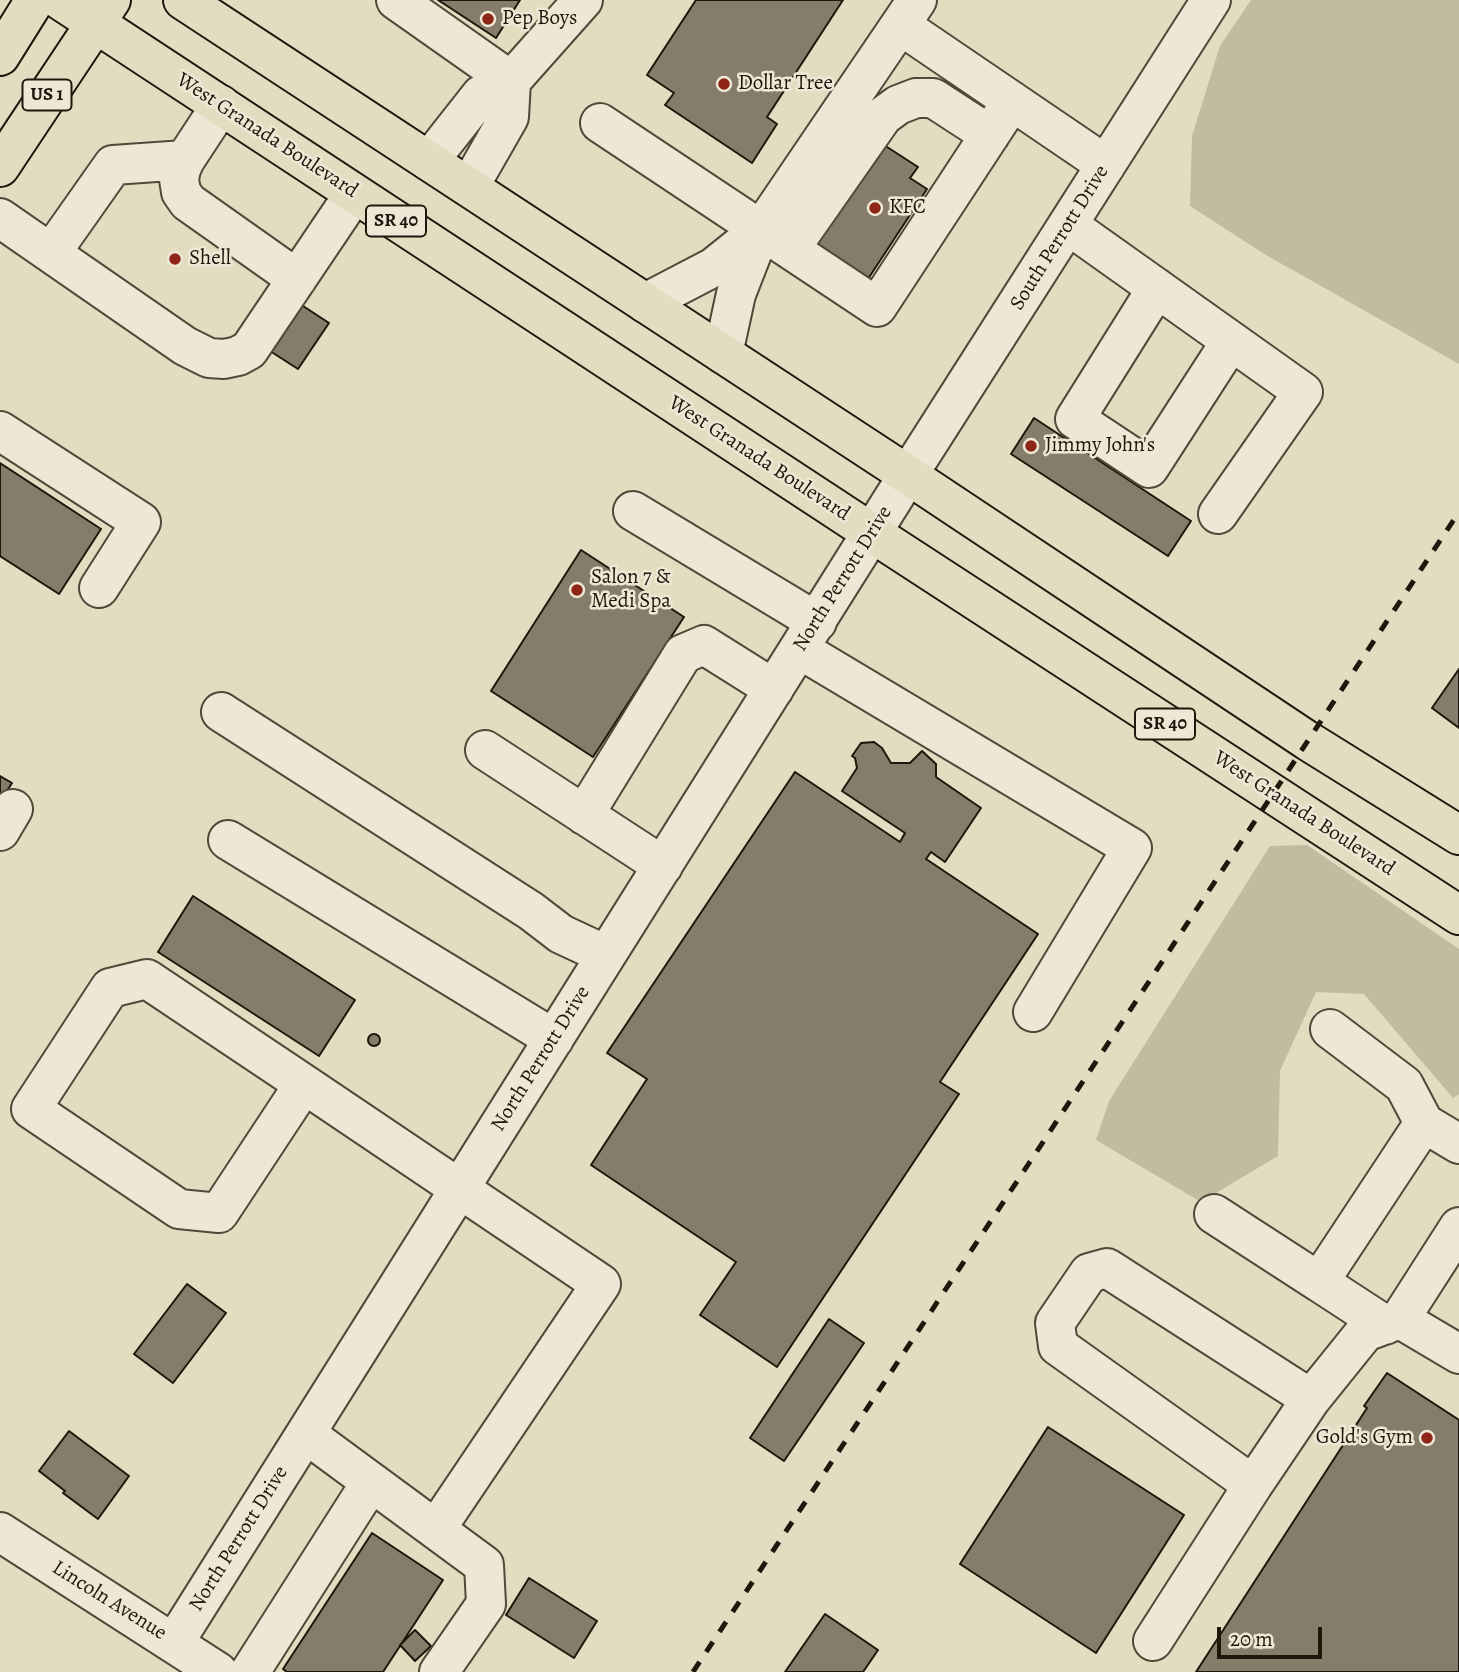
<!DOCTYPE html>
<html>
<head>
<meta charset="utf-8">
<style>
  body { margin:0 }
  #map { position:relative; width:1459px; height:1672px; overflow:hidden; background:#e3dcc0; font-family:Alegreya,serif }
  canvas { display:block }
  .scale { position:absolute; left:1217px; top:1627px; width:105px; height:32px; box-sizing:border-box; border:4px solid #1f160c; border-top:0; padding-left:9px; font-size:21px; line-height:24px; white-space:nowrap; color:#1f160c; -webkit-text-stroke:5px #ede8d6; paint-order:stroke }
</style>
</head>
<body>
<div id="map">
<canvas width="1459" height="1672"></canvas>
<div class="scale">20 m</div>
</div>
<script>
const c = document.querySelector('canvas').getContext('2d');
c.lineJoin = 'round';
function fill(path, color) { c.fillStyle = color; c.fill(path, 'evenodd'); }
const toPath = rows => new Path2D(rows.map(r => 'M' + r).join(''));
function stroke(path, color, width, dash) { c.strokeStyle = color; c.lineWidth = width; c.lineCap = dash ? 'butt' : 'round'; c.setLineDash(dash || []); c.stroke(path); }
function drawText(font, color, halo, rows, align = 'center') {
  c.font = font + ' Alegreya,serif'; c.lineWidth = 5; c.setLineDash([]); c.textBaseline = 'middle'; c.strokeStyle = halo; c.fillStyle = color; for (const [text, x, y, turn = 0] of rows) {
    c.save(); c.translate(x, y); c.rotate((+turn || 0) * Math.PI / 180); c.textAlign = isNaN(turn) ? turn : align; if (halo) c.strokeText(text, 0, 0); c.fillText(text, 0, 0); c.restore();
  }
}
fill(toPath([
  [1251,0,1459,0,1459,364,1266,255,1190,206,1192,136,1220,46],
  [1307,845,1459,949,1459,1094,1453,1098,1364,994,1316,992,1280,1071,1278,1156,1201,1202,1096,1140,1109,1101,1270,846]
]), '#c2baa1');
const building = toPath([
  [438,0,520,0,496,38,438,0],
  [696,0,843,0,767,117,777,124,752,163,665,105,674,93,647,75,696,0],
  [884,145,918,167,910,178,927,189,866,282,815,247,844,193,850,197,884,145],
  [300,304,329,323,298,369,270,351,300,304],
  [1034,418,1191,521,1168,556,1011,454,1034,418],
  [0,463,101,529,59,594,0,556,0,463],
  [581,550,684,617,593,757,491,691,581,550],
  [1459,669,1459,728,1432,708,1459,669],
  [874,742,882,748,891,763,910,763,922,751,936,764,936,777,981,808,945,862,931,852,926,859,1038,934,940,1082,959,1094,777,1367,700,1315,736,1262,591,1165,647,1079,607,1053,795,772,900,842,905,833,842,791,857,768,855,758,852,756,861,743,874,742],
  [0,776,12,783,0,802,0,776],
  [193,896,355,1000,319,1056,158,952,193,896],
  '368 1040a6 6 0 1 1 12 0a6 6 0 1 1-12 0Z',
  [187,1284,226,1313,173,1383,134,1354,187,1284],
  [829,1319,864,1343,784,1461,750,1438,829,1319],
  [1387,1373,1459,1420,1459,1672,1196,1672,1367,1408,1364,1406,1387,1373],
  [1048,1427,1184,1515,1096,1653,960,1564,1048,1427],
  [69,1431,129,1476,98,1519,63,1493,65,1491,39,1471,69,1431],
  [372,1533,443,1580,383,1672,287,1672,283,1669,372,1533],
  [529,1578,597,1621,574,1658,506,1615,529,1578],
  [825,1614,878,1650,863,1672,785,1672,825,1614],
  [415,1630,431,1646,415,1661,400,1645,415,1630]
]);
fill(building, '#857d6a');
stroke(building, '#1f160c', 2);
const minor = toPath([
  [396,0,511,81,481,95,429,161],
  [900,25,1106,165],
  [221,105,185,160,181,169,179,179,181,192,188,202,297,279],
  [600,123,877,307,1012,101],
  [469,187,509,117,511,81,583,0],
  [0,218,185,346,209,358,224,359,238,356,249,350,354,194],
  [1068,225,1303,392,1218,514],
  [790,249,883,116,898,105,916,98,933,98,990,135],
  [51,253,113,165,185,160],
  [1157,288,1075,419,1149,468,1231,341],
  [645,303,714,267,759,231],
  [723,354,736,294,761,230,917,0],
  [0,431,141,522,99,588],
  [633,511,817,622],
  [799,649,1132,848,1033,1012],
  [221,712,531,911,561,934,606,955],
  [485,750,663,866],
  [584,815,683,654,704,645,774,689],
  [0,831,13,809],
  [228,840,554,1039],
  [1330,1029,1404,1085,1424,1123,1319,1282,1385,1325],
  [304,1084,219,1213,179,1209,31,1109,110,988,147,979,304,1084,601,1284,436,1529],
  [1424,1123,1459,1144],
  [1214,1214,1319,1282],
  [1400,1319,1459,1227],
  [306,1434,484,1565,486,1604,439,1672],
  [1253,1485,1058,1346,1055,1323,1089,1273,1107,1268,1311,1399],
  [0,1532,218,1672],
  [1153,1641,1253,1485,1311,1399,1365,1332,1400,1319,1459,1354],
  [174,1643,908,475,1211,0],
  [250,1672,371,1482]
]);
const major = toPath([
  [60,0,872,533,1459,915],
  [183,0,908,475,1308,741,1459,835],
  [0,56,35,0],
  [0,167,111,0]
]);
stroke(minor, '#504839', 42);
stroke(major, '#1f160c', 42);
stroke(minor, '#ede8d6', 38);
stroke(major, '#e3dcc0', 38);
stroke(toPath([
  [693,1672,1459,512]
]), '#1f160c', 5, [12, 12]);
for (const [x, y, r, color] of [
  [488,19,7,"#8f2418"],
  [724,84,7,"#8f2418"],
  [875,208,7,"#8f2418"],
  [175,259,7,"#8f2418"],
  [1031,446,7,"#8f2418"],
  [577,590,7,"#8f2418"],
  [1427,1438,7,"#8f2418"]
]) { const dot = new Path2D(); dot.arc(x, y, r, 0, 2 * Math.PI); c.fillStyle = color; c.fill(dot); stroke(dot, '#ede8d6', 2.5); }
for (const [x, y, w] of [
  [47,95,49],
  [396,221,60],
  [1165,724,60]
]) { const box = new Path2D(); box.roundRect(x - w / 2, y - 15.5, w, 31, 5); c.fillStyle = '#ede8d6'; c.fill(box); stroke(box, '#1f160c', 2); }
drawText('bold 19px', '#1f160c', null, [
  ["US 1",47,95],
  ["SR 40",396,221],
  ["SR 40",1165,724]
]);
drawText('21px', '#1f160c', '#ede8d6', [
  ["Pep Boys",502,19],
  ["Dollar Tree",738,84],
  ["KFC",889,208],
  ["Shell",189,259],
  ["Jimmy John's",1045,446],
  ["Salon 7 &",591,578],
  ["Medi Spa",591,602],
  ["Gold's Gym",1413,1438,"right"]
], 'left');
drawText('21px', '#1f160c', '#ede8d6', [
  ["West Granada Boulevard",267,136,33],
  ["South Perrott Drive",1060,238,-58],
  ["West Granada Boulevard",759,459,33],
  ["North Perrott Drive",843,579,-58],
  ["West Granada Boulevard",1304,814,33],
  ["North Perrott Drive",541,1059,-58],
  ["North Perrott Drive",239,1539,-58],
  ["Lincoln Avenue",109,1601,32]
]);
</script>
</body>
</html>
